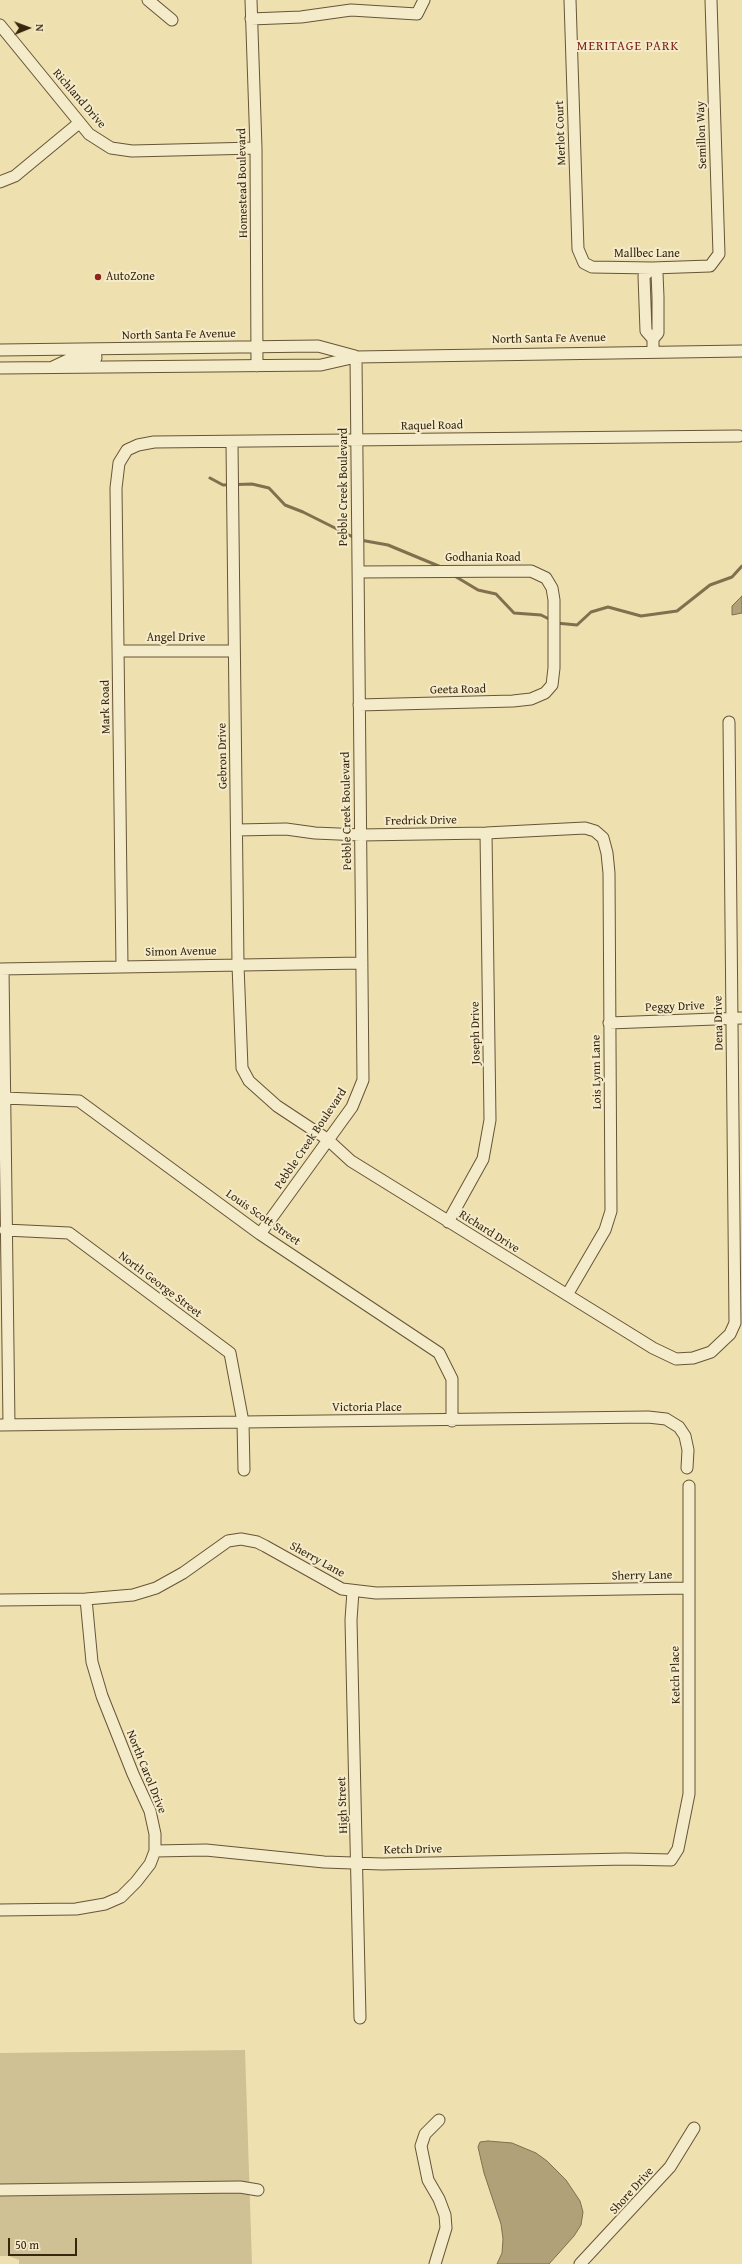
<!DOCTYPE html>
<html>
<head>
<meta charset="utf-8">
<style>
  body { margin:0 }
  #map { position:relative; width:742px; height:2264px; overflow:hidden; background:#eee0af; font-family:"Gentium Book Plus",serif }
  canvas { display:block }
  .north { position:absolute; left:8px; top:8px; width:40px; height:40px; -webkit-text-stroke:3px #f4ebcb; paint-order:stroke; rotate:89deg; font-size:11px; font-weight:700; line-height:16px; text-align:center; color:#38270f }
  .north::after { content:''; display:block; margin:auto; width:14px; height:18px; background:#38270f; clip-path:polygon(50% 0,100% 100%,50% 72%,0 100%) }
  .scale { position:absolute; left:8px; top:2238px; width:69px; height:18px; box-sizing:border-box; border:2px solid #38270f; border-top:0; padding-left:5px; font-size:12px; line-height:14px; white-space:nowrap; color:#38270f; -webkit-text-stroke:3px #f4ebcb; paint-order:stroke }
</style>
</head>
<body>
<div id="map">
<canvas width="742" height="2264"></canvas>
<div class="north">N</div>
<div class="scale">50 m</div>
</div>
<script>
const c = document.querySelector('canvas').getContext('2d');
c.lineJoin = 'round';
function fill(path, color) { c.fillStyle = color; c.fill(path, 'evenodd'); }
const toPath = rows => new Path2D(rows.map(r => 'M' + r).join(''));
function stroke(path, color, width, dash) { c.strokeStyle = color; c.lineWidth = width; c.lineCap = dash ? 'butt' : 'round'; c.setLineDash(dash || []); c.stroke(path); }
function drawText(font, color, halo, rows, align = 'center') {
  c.font = font + ' "Gentium Book Plus",serif'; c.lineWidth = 4; c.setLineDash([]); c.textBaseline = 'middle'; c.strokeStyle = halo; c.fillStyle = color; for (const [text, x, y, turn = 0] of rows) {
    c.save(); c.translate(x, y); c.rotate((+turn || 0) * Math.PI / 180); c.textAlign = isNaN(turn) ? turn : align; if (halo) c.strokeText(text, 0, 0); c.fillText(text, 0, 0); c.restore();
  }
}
fill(toPath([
  [245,2050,252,2264,19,2264,19,2260,9,2256,0,2256,0,2053]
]), '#cfc194');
const water = toPath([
  [742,596,742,613,732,615,732,606,742,596],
  [488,2141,512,2143,536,2153,547,2161,566,2180,580,2201,583,2212,581,2225,574,2236,549,2264,497,2264,502,2253,503,2239,501,2224,484,2173,478,2147,480,2142,488,2141]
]);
fill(water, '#b0a179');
stroke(water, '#80704f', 1);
stroke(toPath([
  [210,478,223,485,252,484,269,488,285,505,303,512,355,538],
  [360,540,388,545,441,567],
  [453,575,478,590,496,594,514,613,541,615,551,620],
  [556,623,577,625,591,612,608,607,641,616,677,611,710,585,732,577,742,566]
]), '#80704f', 3);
const minor = toPath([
  [148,0,172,20],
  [251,0,256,148,257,366],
  [570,0,578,249,584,263,592,267,652,268,710,266,719,254,711,0],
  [251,19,301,17,351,10,417,14,424,0],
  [0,25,89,134,111,148,132,151,256,148],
  [0,182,15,176,79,123],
  [653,339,646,331,644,276,652,268,657,273,658,297,658,333,653,339,653,351],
  [0,350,318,346,355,356],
  [53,367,70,359,96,358,95,350],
  [0,368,321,365,356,357,742,351],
  [232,443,238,965,242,1068,249,1081,277,1106,327,1139,351,1161,653,1348,676,1359,693,1358,711,1352,730,1334,735,1323,729,722],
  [358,572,531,571,546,578,552,588,554,600,554,668,552,685,545,693,531,699,513,701,359,705],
  [118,651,234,651],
  [237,830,286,829,315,833,361,835,486,833,585,828,595,831,603,838,607,853,609,873,611,1211,605,1230,567,1295],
  [122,966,116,488,119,463,127,450,138,445,154,442,739,436],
  [0,969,362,963],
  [3,969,9,1425],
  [609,1023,742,1018],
  [4,1098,79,1101,260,1234,439,1353,452,1379,452,1421],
  [448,1222,483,1159,490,1120,486,833],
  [5,1230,69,1233,230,1353,243,1422,244,1470],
  [260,1234,352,1107,363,1080,356,357],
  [0,1425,648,1417,666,1419,679,1427,685,1436,688,1450,687,1468],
  [353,1591,351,1620,360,2018],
  [0,1600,86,1599,133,1595,156,1588,183,1573,228,1541,241,1539,257,1542,265,1546,342,1589,376,1593,688,1588],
  [155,1851,206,1850,324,1862,382,1864,626,1859,671,1860,678,1849,689,1794,689,1486],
  [0,1910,76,1909,105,1904,121,1897,136,1882,150,1864,155,1851,155,1834,150,1811,133,1774,102,1696,92,1662,86,1599],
  [0,2190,240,2187,258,2190],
  [435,2264,446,2228,445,2215,439,2199,428,2180,421,2146,425,2134,439,2120],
  [580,2264,670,2167,694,2128]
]);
stroke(minor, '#665537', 13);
stroke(minor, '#f4ebcb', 11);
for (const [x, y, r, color] of [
  [98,277,4,"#8f2418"]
]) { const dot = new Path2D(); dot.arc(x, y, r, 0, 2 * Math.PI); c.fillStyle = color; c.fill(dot); stroke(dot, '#f4ebcb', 1.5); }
drawText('12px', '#38270f', '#f4ebcb', [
  ["Richland Drive",79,99,49],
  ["Merlot Court",561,133,-92],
  ["Semillon Way",702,135,-92],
  ["Homestead Boulevard",243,183,-91],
  ["Mallbec Lane",647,254],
  ["North Santa Fe Avenue",179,335,-1],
  ["North Santa Fe Avenue",549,339,-1],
  ["Raquel Road",432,426,-1],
  ["Pebble Creek Boulevard",344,487,-90],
  ["Godhania Road",483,558],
  ["Angel Drive",176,638],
  ["Geeta Road",458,690,-1],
  ["Mark Road",106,707,-91],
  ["Gebron Drive",223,756,-91],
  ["Pebble Creek Boulevard",347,811,-91],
  ["Fredrick Drive",421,821,-1],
  ["Simon Avenue",181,952,-1],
  ["Peggy Drive",675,1007,-2],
  ["Dena Drive",719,1023,-91],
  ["Joseph Drive",476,1033,-91],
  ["Lois Lynn Lane",597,1072,-91],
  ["Pebble Creek Boulevard",311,1139,-56],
  ["Louis Scott Street",263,1218,35],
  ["Richard Drive",489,1232,32],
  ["North George Street",160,1285,37],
  ["Victoria Place",367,1408],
  ["Sherry Lane",317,1560,29],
  ["Sherry Lane",642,1576,-1],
  ["Ketch Place",676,1675,-91],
  ["North Carol Drive",146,1772,68],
  ["High Street",343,1805,-92],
  ["Ketch Drive",413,1850,-1],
  ["Shore Drive",632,2191,-48]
]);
drawText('12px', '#38270f', '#f4ebcb', [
  ["AutoZone",106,277]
], 'left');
c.letterSpacing = '1px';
drawText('13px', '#7a1f14', '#f4ebcb', [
  ["MERITAGE PARK",628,47]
]);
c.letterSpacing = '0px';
</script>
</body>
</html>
